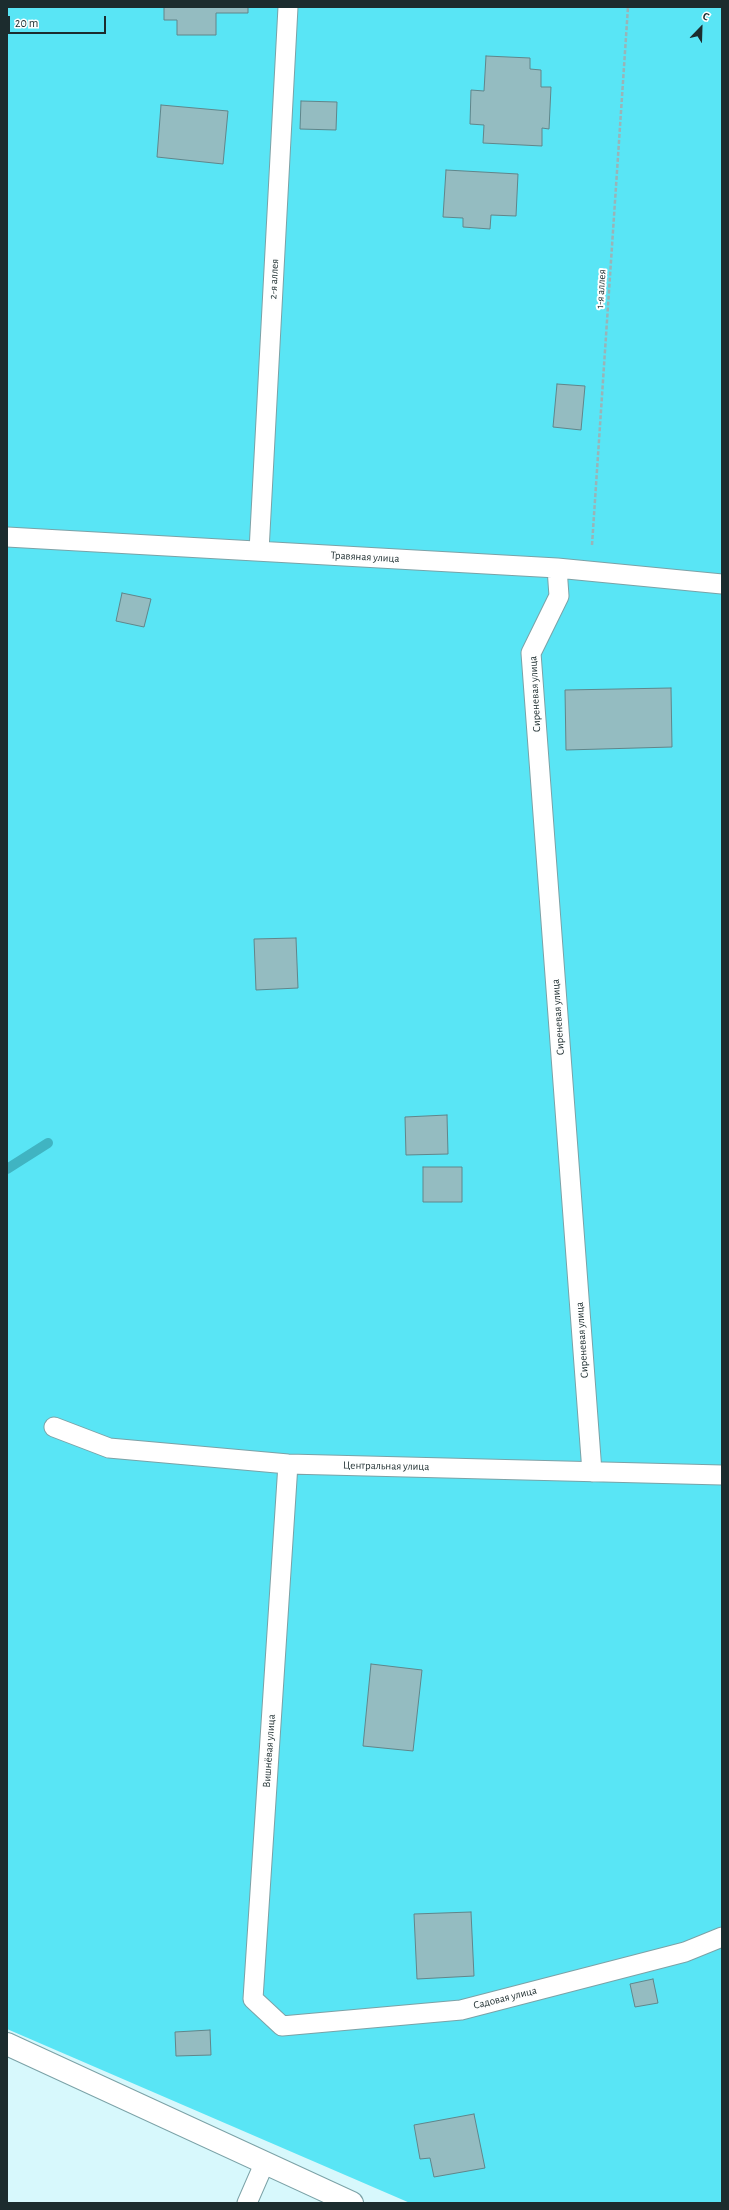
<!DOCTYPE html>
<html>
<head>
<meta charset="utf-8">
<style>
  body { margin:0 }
  #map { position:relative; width:729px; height:2210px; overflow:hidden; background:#d7f8fc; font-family:"Alegreya Sans",sans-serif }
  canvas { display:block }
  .frame { position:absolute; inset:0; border:8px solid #1c2c2e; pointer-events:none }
  .north { position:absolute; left:681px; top:8px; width:40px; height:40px; -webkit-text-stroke:3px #fefefe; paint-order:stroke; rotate:23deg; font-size:11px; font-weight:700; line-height:16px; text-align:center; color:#1c2c2e }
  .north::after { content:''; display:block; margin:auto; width:14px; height:18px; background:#1c2c2e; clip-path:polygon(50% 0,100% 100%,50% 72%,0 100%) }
  .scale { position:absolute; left:8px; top:16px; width:98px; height:18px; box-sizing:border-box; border:2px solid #1c2c2e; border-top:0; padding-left:5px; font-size:12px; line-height:14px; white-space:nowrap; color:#1c2c2e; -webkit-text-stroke:3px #fefefe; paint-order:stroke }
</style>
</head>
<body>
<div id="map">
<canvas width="729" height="2210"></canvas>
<div class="frame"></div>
<div class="north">С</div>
<div class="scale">20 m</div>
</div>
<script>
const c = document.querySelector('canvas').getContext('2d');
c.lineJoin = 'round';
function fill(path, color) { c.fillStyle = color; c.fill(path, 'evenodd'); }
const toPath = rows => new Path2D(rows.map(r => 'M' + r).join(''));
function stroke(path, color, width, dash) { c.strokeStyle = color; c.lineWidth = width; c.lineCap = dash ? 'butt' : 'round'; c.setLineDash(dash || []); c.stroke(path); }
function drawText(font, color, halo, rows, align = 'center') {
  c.font = font + ' "Alegreya Sans",sans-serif'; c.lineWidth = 4; c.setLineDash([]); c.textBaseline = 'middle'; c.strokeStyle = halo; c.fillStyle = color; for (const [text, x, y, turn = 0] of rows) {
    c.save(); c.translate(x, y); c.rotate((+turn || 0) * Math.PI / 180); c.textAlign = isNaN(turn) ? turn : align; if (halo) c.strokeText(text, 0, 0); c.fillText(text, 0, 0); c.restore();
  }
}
fill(toPath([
  [7,7,722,7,722,2203,410,2203,7,2029]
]), '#59e5f5');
stroke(toPath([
  [7,1169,48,1143]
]), '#40b4c2', 10);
const building = toPath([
  [164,7,248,7,248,13,216,13,216,35,177,35,177,20,164,20,164,7],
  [486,56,530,58,530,69,541,70,541,87,551,87,549,129,542,128,542,146,483,143,484,125,470,124,471,90,484,91,486,56],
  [301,101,337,102,336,130,300,129,301,101],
  [161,105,228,111,223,164,157,157,161,105],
  [446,170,518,174,516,216,491,215,490,229,463,227,463,218,443,217,446,170],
  [557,384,585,386,581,430,553,427,557,384],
  [122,593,151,599,144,627,116,621,122,593],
  [671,688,672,747,566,750,565,690,671,688],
  [296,938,298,988,256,990,254,939,296,938],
  [447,1115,448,1154,406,1155,405,1117,447,1115],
  [423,1167,462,1167,462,1202,423,1202,423,1167],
  [371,1664,422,1670,413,1751,363,1746,371,1664],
  [471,1912,474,1976,417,1979,414,1914,471,1912],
  [653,1979,658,2003,635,2007,630,1984,653,1979],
  [210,2030,211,2055,176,2056,175,2032,210,2030],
  [474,2114,485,2168,434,2177,430,2158,420,2159,414,2125,474,2114]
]);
fill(building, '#94bcc1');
stroke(building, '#60868b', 1);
const service = toPath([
  [7,537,557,568,722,584],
  [259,551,288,7],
  [557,568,559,596,531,653,592,1472],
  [54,1427,109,1448,288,1464,722,1475],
  [288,1464,253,1999,282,2026,461,2010,685,1952,722,1937],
  [247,2203,264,2164]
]);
const minor = toPath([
  [7,2044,352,2203]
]);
stroke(service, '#7ba2a7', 21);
stroke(minor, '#7ba2a7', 24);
stroke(toPath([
  [592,545,628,7]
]), '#99b4b8', 2.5, [4, 2]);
stroke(service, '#fff', 19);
stroke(minor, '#fff', 22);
drawText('11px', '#1c2c2e', '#fefefe', [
  ["2-я аллея",274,279,-87],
  ["1-я аллея",601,289,-86],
  ["Травяная улица",365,557,3],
  ["Сиреневая улица",535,694,-93],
  ["Сиреневая улица",558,1017,-94],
  ["Сиреневая улица",582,1340,-94],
  ["Центральная улица",386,1466,1],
  ["Вишнёвая улица",269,1751,-86],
  ["Садовая улица",505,1998,-14]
]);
</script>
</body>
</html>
